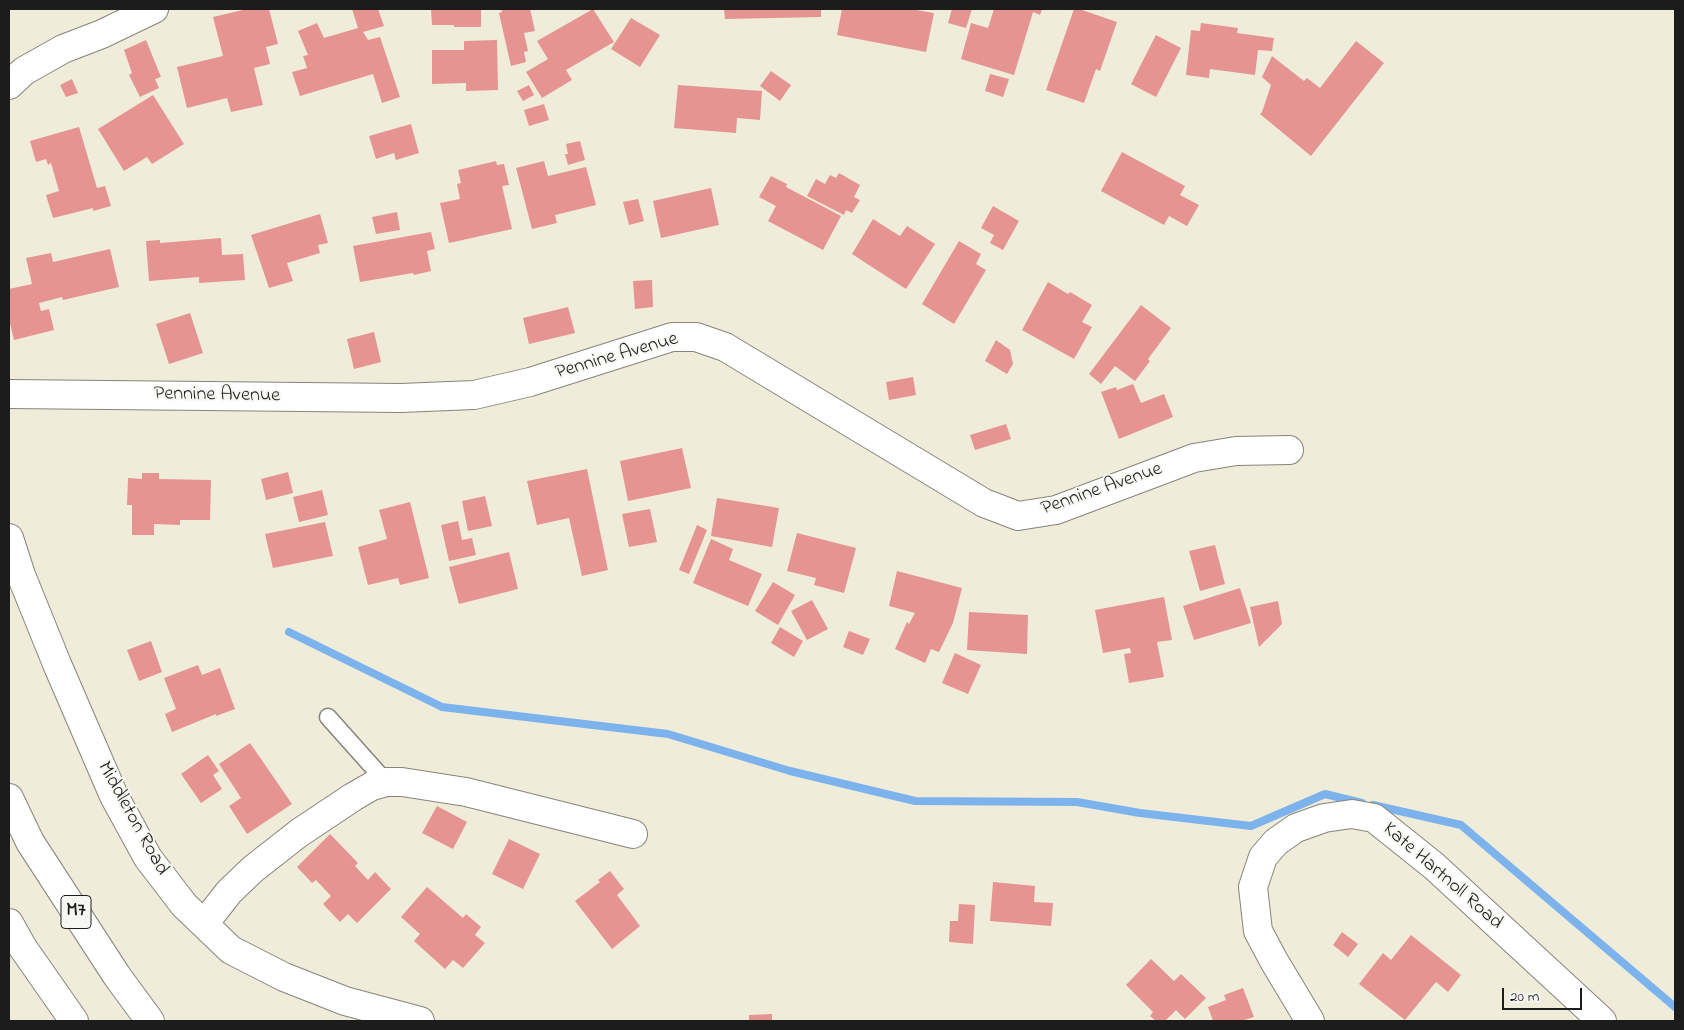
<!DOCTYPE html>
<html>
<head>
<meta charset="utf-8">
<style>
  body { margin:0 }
  #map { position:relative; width:1684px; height:1030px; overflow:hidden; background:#f0ecda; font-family:"Indie Flower",sans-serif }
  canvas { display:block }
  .frame { position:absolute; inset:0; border:10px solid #1c1c1c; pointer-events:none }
  .scale { position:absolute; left:1502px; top:988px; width:80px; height:22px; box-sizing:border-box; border:2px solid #1c1c1c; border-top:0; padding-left:6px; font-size:15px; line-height:18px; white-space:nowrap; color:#1c1c1c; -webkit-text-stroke:4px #f6f6f2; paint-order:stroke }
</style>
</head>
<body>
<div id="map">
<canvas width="1684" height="1030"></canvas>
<div class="frame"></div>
<div class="scale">20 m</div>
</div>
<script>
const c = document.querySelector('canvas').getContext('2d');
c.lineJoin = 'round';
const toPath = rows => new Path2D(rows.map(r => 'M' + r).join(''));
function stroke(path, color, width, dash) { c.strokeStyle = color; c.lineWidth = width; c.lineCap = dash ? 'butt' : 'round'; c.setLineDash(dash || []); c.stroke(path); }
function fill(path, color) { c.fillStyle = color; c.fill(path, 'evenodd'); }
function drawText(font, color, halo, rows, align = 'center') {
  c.font = font + ' "Indie Flower",sans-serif'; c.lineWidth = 4; c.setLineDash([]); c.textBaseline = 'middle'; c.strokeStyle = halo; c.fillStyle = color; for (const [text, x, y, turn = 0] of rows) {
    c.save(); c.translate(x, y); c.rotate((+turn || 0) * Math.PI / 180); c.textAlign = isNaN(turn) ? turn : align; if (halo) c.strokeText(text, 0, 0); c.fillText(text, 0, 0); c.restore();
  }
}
stroke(toPath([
  [289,632,442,707,668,734,790,771,915,801,1077,802,1140,813,1251,826,1325,794,1362,803],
  [1373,805,1461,825,1675,1007]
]), '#7db3ec', 8);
fill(toPath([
  [247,9,269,9,278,44,266,47,270,64,254,68,263,105,231,112,227,98,187,108,177,67,223,56,213,17],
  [352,9,378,9,384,26,363,32,368,40,380,37,400,97,382,103,373,74,300,96,292,72,307,68,303,56,308,55,298,31,317,23,324,38,358,28],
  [431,9,481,9,481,27,454,27,454,25,432,25],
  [501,9,530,9,535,31,524,33,528,51,524,52,526,62,511,66,499,13,502,12],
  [593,9,614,42,566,70,572,80,542,98,526,72,548,59,537,41],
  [724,9,821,9,821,17,725,19],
  [842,9,910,9,934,13,926,52,837,35],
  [952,9,972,9,966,28,948,23],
  [994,9,1042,9,1040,15,1033,12,1014,75,961,59,971,23,988,28],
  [1074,9,1079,9,1117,22,1100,71,1096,69,1084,103,1046,90],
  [631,18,660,35,640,67,611,49],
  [1201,23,1238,28,1237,33,1274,38,1272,51,1258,50,1255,75,1210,69,1209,78,1186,75,1191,30,1200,31],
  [1156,35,1181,48,1156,97,1131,84],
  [146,40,161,77,155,79,159,88,140,97,129,75,132,73,124,50],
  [497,40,498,90,466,91,466,83,432,84,432,50,464,50,464,41],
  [1356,41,1384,63,1311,156,1260,114,1262,112,1271,85,1262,77,1272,56,1304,81,1307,78,1320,88],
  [771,71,791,85,780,101,760,86],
  [990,74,1009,79,1003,97,985,91],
  [72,79,78,93,66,97,60,85],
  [529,85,534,95,523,101,517,91],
  [678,85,762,91,760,120,737,118,736,133,674,128],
  [153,95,184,144,152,164,147,157,124,171,98,129],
  [544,104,549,120,529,126,524,110],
  [411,124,419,153,396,160,394,153,376,159,369,136],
  [79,127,97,188,105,186,111,206,93,211,93,208,53,218,46,195,59,191,51,163,48,165,46,159,36,162,30,141],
  [580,141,585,160,568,165,565,154,568,154,566,144],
  [1122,152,1185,186,1180,195,1199,205,1187,226,1169,216,1164,225,1101,191],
  [496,161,497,165,504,164,509,185,502,186,503,190,512,229,449,243,440,203,460,199,457,184,461,183,458,170],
  [544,161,548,176,586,167,596,205,555,215,557,223,532,229,516,168],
  [839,173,860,185,854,197,860,200,852,213,846,210,844,215,807,196,816,179,825,184,830,175,836,178],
  [771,176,787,184,786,187,841,216,823,250,768,221,776,206,759,197],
  [711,188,719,225,661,238,653,201],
  [638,199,644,221,629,225,623,202],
  [993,206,1019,221,1003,250,990,243,994,235,981,228],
  [397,212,400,230,376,234,372,217],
  [320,214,328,243,318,245,320,253,287,263,293,281,269,288,251,235],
  [873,219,900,236,907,226,935,244,906,289,852,254],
  [431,232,435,249,427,251,431,271,414,275,413,273,360,282,353,246],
  [221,238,222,255,243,254,245,280,199,283,199,277,149,281,146,241,160,240,160,243],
  [959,241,981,254,976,264,986,270,954,324,922,304],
  [110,249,119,287,63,300,62,297,39,303,41,311,49,309,54,330,14,340,9,319,9,289,32,284,26,258,51,253,53,262],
  [652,280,653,307,635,309,633,281],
  [1048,282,1068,294,1070,292,1092,305,1082,322,1092,327,1074,359,1022,330],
  [1141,305,1171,328,1148,359,1150,361,1135,381,1115,366,1101,384,1089,374],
  [568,307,575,333,529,344,523,318],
  [190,313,203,353,169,364,156,324],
  [374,332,381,362,354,369,347,339],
  [996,340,1010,350,1013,364,1007,374,985,361],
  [913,377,916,395,889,400,886,382],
  [1133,384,1141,403,1164,394,1173,417,1119,439,1101,392,1116,387,1117,390],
  [1006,424,1011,439,975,450,970,435],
  [682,448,691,488,628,501,620,461],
  [587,469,608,570,582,576,569,518,537,525,527,481],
  [288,472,293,493,266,500,261,479],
  [142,473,159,473,159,479,211,480,210,520,180,520,180,525,154,524,154,535,132,535,132,505,127,505,128,478,142,479],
  [322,490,328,515,299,522,293,497],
  [485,496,492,526,468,531,462,501],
  [717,498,779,508,772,547,711,536],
  [410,502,429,578,400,585,398,578,368,585,358,547,387,539,379,510],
  [650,509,657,542,629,547,622,514],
  [458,521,462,540,472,538,476,555,449,561,441,525],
  [325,522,333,556,273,568,265,534],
  [697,525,707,530,689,574,679,570],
  [797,533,856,548,844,593,814,585,816,578,787,571],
  [711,539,733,549,729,560,762,574,748,606,693,583],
  [1215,545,1225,584,1200,591,1189,551],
  [509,552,518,589,459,604,449,567],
  [897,571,962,588,953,623,939,652,931,649,925,663,895,649,907,622,909,624,915,613,889,606],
  [773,582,795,595,778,625,755,611],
  [1240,588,1251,623,1194,640,1183,606],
  [1164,597,1172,640,1157,642,1164,677,1129,683,1124,654,1131,653,1130,648,1103,653,1095,610],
  [812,600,828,629,807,640,791,611],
  [1278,601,1282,624,1259,647,1250,607],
  [969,612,1028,615,1027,654,967,650],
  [780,627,803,641,794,657,771,643],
  [849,631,870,639,863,655,843,647],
  [151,641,162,672,139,681,127,650],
  [955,653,981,665,968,694,942,683],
  [198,665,202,675,220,668,235,709,216,716,216,714,172,732,165,714,176,709,164,678],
  [250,743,292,804,247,834,229,806,241,798,219,764],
  [208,755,219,771,213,775,222,789,201,803,181,774],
  [437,806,467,822,453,849,422,833],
  [330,834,358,863,355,866,368,880,375,872,391,889,357,923,348,914,340,922,323,904,331,896,316,880,312,883,297,867],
  [509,839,540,854,523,889,492,874],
  [610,871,624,889,617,895,640,926,612,949,575,901,600,882,598,880],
  [993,882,1035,886,1034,902,1053,903,1051,926,990,921],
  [427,887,463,918,466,914,481,927,475,935,485,943,463,968,453,960,445,969,414,941,420,934,401,917],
  [959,904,975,905,973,944,949,942,950,921,958,921],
  [1342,932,1358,944,1348,957,1333,945],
  [1411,935,1461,975,1448,992,1436,982,1405,1020,1359,984,1383,953,1391,960],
  [1151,959,1174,981,1181,974,1206,998,1185,1019,1176,1010,1165,1021,1156,1021,1150,1016,1153,1012,1126,985],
  [1243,988,1254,1017,1241,1021,1213,1021,1208,1007,1226,1000,1224,995],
  [772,1014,772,1021,749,1021,749,1015]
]), '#e59491');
const lane = toPath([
  [328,717,386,782]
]);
const street = toPath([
  [9,85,24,71,63,49,102,34,154,9],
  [9,394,401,398,474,395,530,382,672,337,696,337,725,347,984,503,1018,516,1056,510,1194,458,1236,451,1289,450],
  [9,538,21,575,57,664,114,796,148,858,184,905,231,950,284,977,345,1001,420,1021],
  [204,924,229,892,253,869,299,833,353,797,372,786,386,782,402,782,466,792,633,834],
  [1310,1021,1274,961,1258,931,1253,887,1263,857,1276,842,1296,828,1324,818,1352,814,1374,818,1434,866,1602,1021]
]);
const highway = toPath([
  [9,798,30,842,117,976,150,1021],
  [9,923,23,948,74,1021]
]);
stroke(lane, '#86847b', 19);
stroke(street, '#86847b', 30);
stroke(highway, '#86847b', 30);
stroke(lane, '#fff', 16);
stroke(street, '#fff', 28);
stroke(highway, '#fff', 28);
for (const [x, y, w] of [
  [76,912,30]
]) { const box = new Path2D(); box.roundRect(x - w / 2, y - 16.5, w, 33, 4); c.fillStyle = '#f6f6f2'; c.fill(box); stroke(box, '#1c1c1c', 1); }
drawText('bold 19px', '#1c1c1c', null, [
  ["M7",76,912]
]);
drawText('20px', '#1c1c1c', '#f6f6f2', [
  ["Pennine Avenue",617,357,-16],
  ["Pennine Avenue",217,396,1],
  ["Pennine Avenue",1102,490,-19],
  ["Middleton Road",132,819,61],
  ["Kate Hartnoll Road",1442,877,41]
]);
</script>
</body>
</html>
